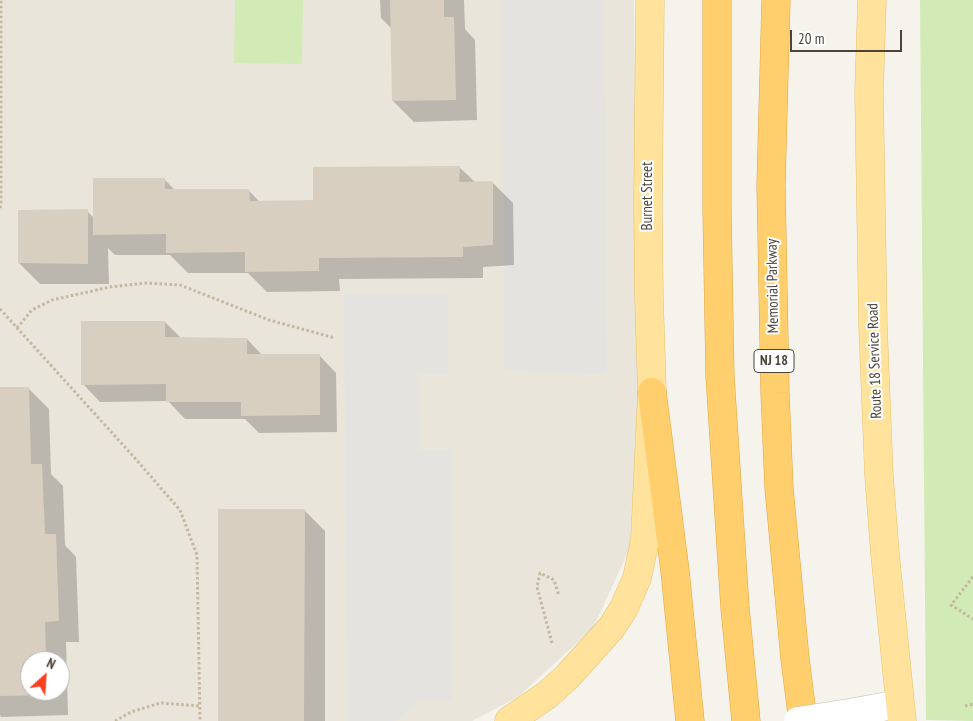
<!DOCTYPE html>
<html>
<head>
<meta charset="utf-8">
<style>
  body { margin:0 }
  #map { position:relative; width:973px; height:721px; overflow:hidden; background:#f6f3ec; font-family:"PT Sans Narrow",sans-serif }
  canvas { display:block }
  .north { position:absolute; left:20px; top:651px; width:50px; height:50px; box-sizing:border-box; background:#fff; border:1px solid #b7b4b0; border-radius:50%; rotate:26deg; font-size:14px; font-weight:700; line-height:20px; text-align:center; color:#4b4439 }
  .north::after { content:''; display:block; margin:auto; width:18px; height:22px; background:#fc3f1d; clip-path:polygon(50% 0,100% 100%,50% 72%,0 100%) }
  .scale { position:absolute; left:790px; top:30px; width:112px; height:22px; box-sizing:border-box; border:2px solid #4b4439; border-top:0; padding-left:6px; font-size:15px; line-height:18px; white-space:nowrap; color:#4b4439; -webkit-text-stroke:4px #fff; paint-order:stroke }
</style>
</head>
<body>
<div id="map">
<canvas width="973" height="721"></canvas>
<div class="north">N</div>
<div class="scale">20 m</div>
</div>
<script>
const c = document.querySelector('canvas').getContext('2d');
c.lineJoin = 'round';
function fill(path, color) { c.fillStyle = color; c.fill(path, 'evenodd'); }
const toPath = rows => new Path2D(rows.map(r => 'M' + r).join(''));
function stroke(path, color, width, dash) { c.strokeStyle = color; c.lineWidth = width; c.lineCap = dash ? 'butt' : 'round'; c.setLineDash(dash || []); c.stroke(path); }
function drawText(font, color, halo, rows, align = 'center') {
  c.font = font + ' "PT Sans Narrow",sans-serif'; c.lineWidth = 4; c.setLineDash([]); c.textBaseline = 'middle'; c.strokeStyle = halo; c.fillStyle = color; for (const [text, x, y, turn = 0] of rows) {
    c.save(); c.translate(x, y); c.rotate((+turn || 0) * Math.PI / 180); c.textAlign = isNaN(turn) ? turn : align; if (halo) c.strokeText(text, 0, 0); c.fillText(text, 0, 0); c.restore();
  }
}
fill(toPath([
  [0,0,634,0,640,482,630,548,593,628,518,697,472,721,0,721],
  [30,661,60,661,60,691,30,691]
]), '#eae5da');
fill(toPath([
  [235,0,303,0,302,64,234,63],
  [920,0,973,0,973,721,926,720]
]), '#d2eab5');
fill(toPath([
  [502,0,604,0,607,371,598,374,504,370],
  [344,294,448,294,448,374,418,374,419,450,451,450,452,699,420,699,396,721,348,721]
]), '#e5e3e0');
fill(toPath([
  [380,0,464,0,465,29,475,40,477,120,414,122,393,101,392,29,381,18],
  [459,167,475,182,492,182,513,203,514,265,483,267,483,278,339,279,340,291,267,292,248,273,188,273,170,255,115,255,108,248,109,284,40,284,19,263,87,211,94,218,164,179,176,191,249,191,260,202,315,202],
  [165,322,182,339,247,339,263,356,319,355,336,373,337,432,259,433,245,419,185,419,168,401,100,402,83,384],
  [0,388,28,388,49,409,51,474,63,486,65,545,76,557,79,642,66,642,68,715,1,717,0,715],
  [30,661,60,661,60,691,30,691],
  [304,510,325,531,325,721,219,721]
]), '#0003');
fill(toPath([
  [390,0,444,0,444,17,454,17,456,100,392,101],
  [460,166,459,182,493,181,493,245,463,247,463,257,319,258,319,271,245,272,245,252,166,253,166,234,93,235,93,178,165,178,165,189,249,189,250,201,313,200,313,167],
  [88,209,88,264,18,263,18,210],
  [81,321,165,321,165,337,247,338,247,354,320,354,320,415,241,416,241,402,166,402,166,384,81,385],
  [0,387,29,387,31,464,42,464,45,534,56,534,59,621,45,622,46,661,30,661,30,691,47,691,47,695,0,696],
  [218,509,305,509,304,721,218,721]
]), '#d8cfc1');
const minor = toPath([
  [855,712,899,704]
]);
const major = toPath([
  [872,0,869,92,873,327,879,476,885,554,902,721],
  [509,721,547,695,567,677,612,627,624,608,637,578,645,540,652,392,649,297,648,206,650,0]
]);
const highway = toPath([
  [717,0,717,211,720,376,735,608,746,721],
  [776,0,771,185,775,393,779,488,795,659,803,721],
  [652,392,675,571,690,721]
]);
stroke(minor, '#c2bbae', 29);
stroke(major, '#e6c16a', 29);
stroke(highway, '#e0a43c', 29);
stroke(toPath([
  [0,208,1,205,1,0],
  [0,309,133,456,180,510,197,555,200,721],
  [17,328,32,310,52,300,110,287,146,283,180,285,269,320,335,338],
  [973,577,951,605,973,619],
  [552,643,537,587,540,573,554,580,559,596],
  [965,706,973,704],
  [115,721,131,712,160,703,200,706]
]), '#c4b79f', 3, [2.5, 2.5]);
stroke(minor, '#fff', 28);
stroke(major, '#ffe39c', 28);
stroke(highway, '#ffcf6e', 28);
const minorBridge = toPath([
  [798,721,855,712]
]);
stroke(minorBridge, '#c2bbae', 29, []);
stroke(minorBridge, '#fff', 28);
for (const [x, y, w] of [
  [774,361,40]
]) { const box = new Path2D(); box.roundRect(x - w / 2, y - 11.5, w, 23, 4); c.fillStyle = '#fff'; c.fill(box); stroke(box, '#4b4439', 1); }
drawText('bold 14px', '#4b4439', null, [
  ["NJ 18",774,361]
]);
drawText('15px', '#4b4439', '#fff', [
  ["Burnet Street",648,196,-90],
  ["Memorial Parkway",773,286,-91],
  ["Route 18 Service Road",875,361,-92]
]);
</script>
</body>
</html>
